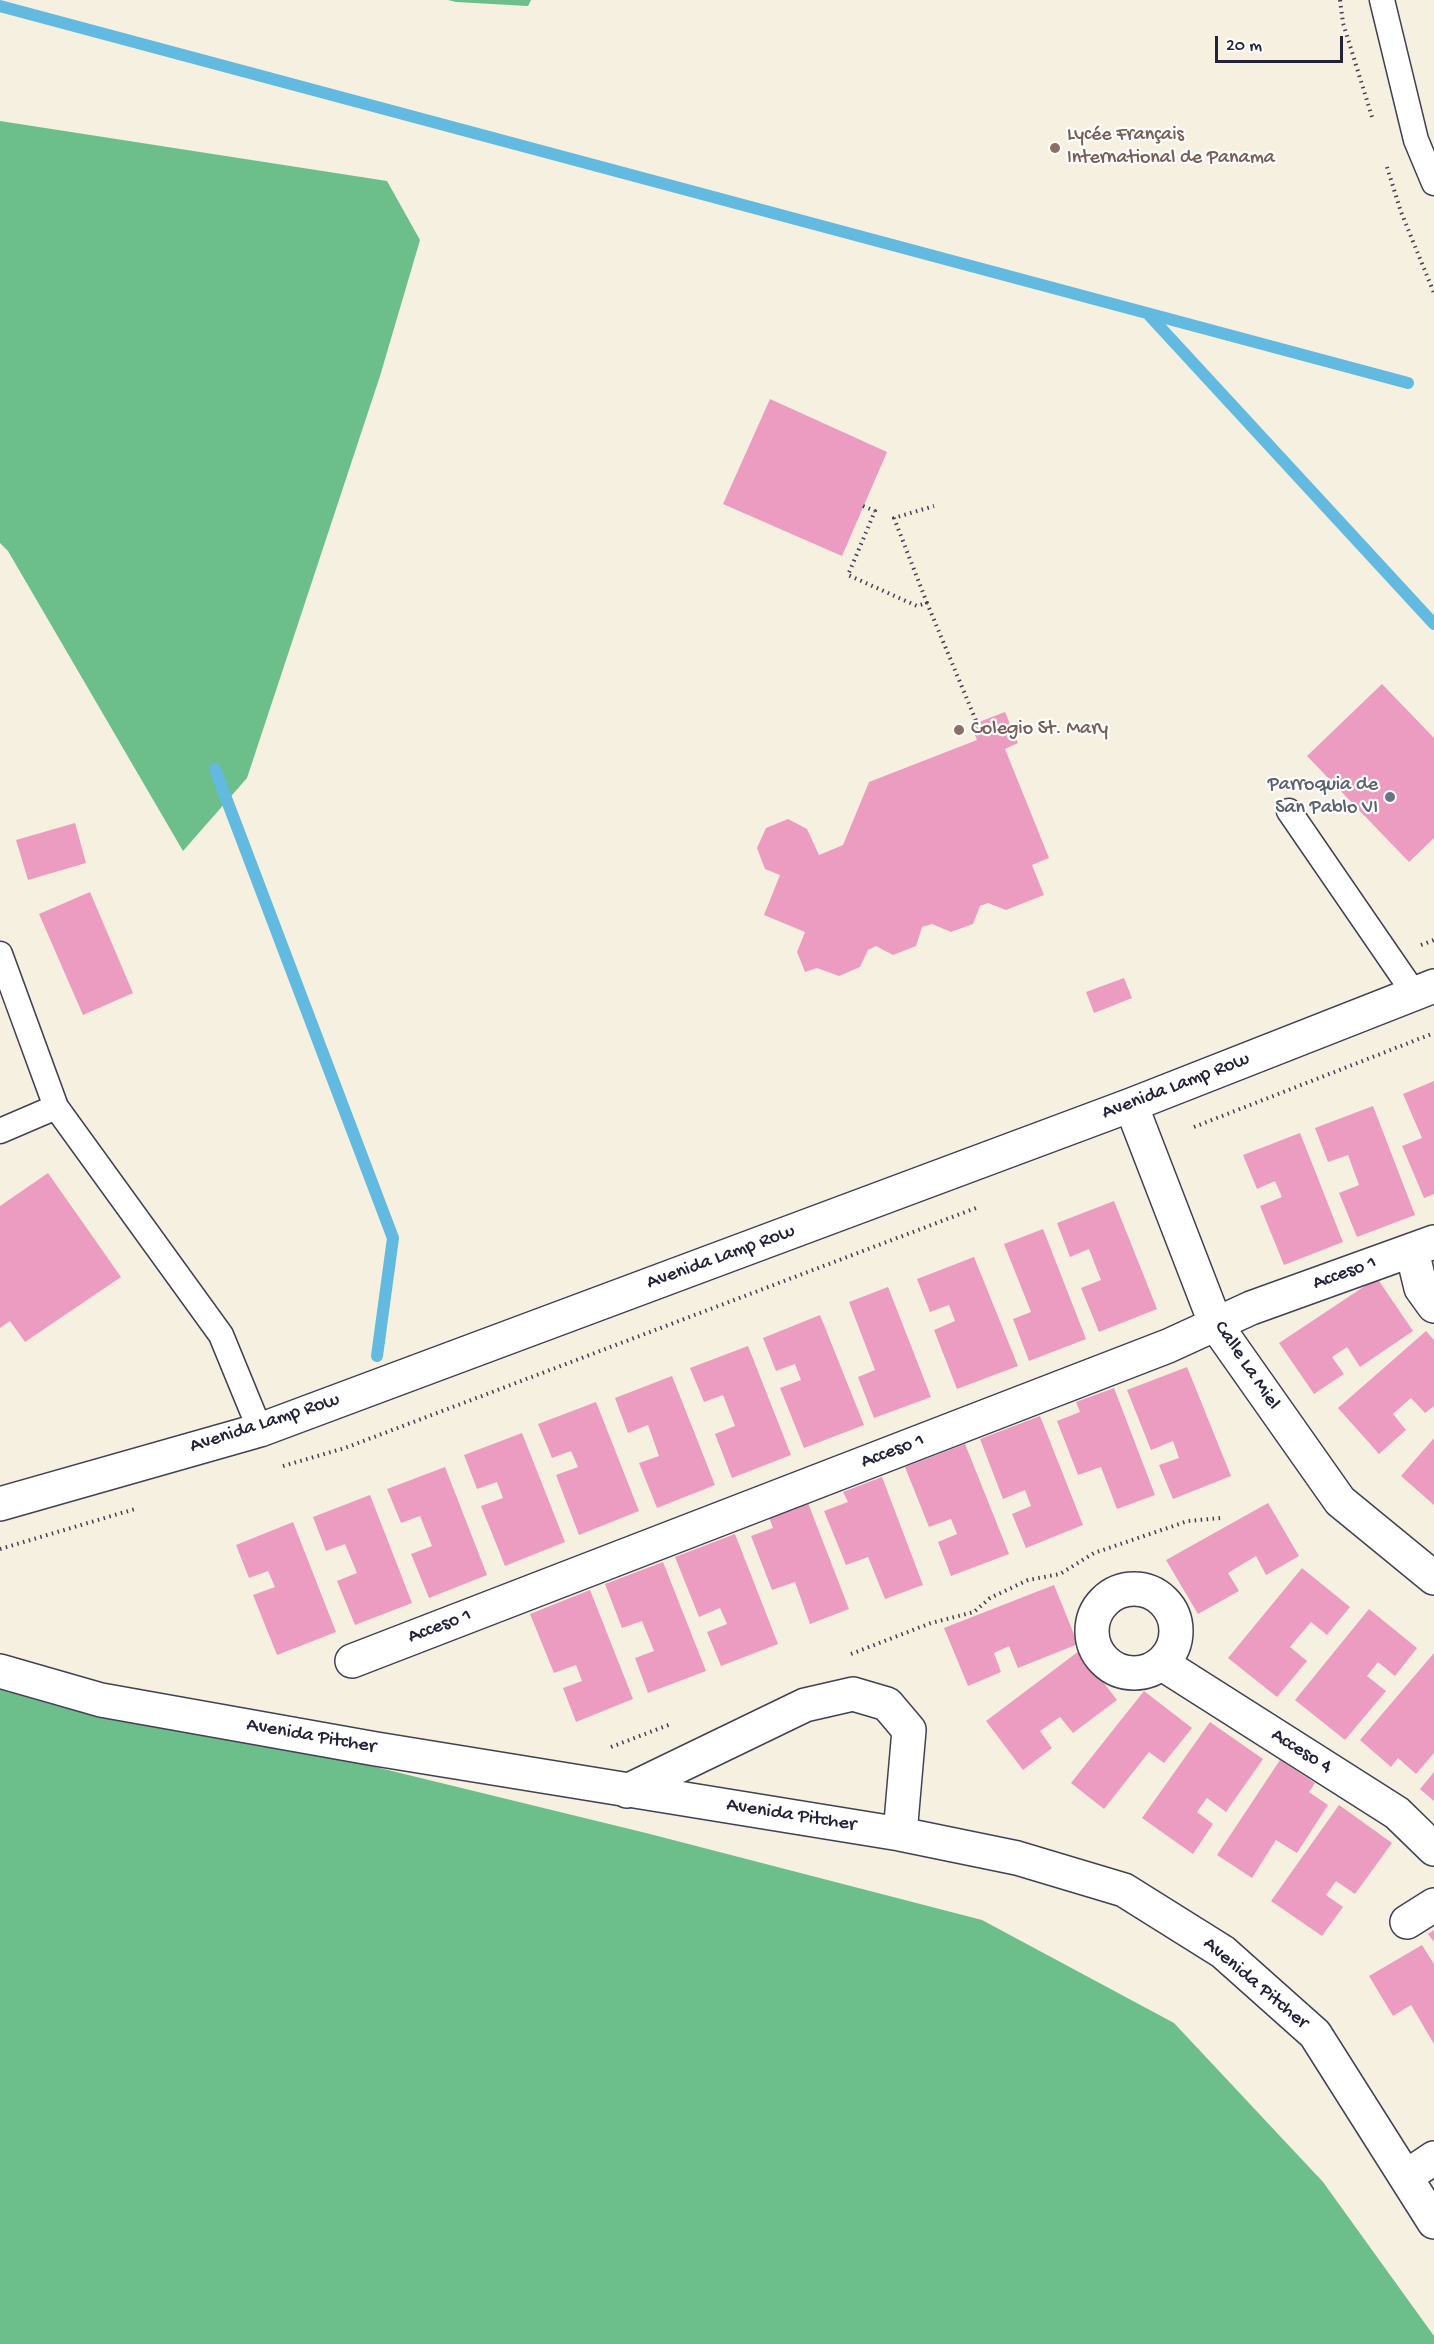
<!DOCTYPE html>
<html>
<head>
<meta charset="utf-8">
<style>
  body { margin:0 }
  #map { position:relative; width:1434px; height:2344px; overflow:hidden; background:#f6f0e0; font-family:"Gochi Hand",sans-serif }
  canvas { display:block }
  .scale { position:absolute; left:1215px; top:36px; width:128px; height:27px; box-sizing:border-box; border:3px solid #22223b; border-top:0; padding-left:8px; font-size:18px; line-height:21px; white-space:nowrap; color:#22223b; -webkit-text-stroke:4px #fff; paint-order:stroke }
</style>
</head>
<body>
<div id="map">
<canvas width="1434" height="2344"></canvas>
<div class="scale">20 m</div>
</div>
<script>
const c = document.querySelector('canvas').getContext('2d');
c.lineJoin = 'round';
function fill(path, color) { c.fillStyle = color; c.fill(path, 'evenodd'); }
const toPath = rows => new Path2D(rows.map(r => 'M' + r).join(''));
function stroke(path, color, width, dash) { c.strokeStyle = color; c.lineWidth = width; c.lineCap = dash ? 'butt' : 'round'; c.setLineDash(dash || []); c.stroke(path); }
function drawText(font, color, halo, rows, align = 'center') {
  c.font = font + ' "Gochi Hand",sans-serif'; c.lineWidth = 4.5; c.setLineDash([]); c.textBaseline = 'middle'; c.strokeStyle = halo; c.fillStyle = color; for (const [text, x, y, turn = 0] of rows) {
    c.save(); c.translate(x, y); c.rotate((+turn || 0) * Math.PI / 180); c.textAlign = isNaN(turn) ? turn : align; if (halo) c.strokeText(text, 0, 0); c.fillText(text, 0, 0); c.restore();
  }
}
fill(toPath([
  [448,0,531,0,528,6,456,2],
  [0,121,387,181,420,240,380,376,247,778,183,851,8,551,0,543],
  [0,1671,101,1700,646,1833,982,1920,1174,2023,1323,2182,1434,2336,1434,2344,0,2344]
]), '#6cbe8b');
stroke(toPath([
  [0,6,1408,383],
  [1148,314,1434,624],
  [215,769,393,1238,377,1356]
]), '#63bae0', 12);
fill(toPath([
  [770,399,887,452,842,556,723,504],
  [1382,684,1434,738,1434,838,1409,862,1307,756],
  [1005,712,1018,743,1005,749,1049,858,1032,865,1044,895,1006,910,988,903,980,906,973,924,951,932,932,924,922,927,916,946,893,955,876,946,868,950,860,967,839,976,817,968,805,972,797,952,805,932,764,915,780,875,765,869,757,848,766,828,788,819,807,829,819,855,843,845,869,782,977,740,971,725],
  [75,823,86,863,28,880,16,840],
  [90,892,133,993,83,1015,39,914],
  [1124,978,1132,998,1094,1013,1086,992],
  [1434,1081,1434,1194,1424,1198,1402,1146,1422,1138,1403,1094],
  [1373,1106,1415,1215,1357,1237,1339,1193,1359,1185,1348,1155,1328,1162,1315,1128],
  [1300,1133,1343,1242,1284,1265,1260,1206,1282,1197,1275,1181,1257,1189,1243,1155],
  [48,1173,121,1277,25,1342,10,1321,0,1328,0,1206],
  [1114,1201,1157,1309,1099,1332,1081,1288,1101,1280,1089,1249,1070,1257,1057,1223],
  [1043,1229,1086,1339,1029,1361,1013,1319,1031,1312,1004,1244],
  [974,1257,1018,1366,957,1389,934,1330,955,1321,949,1305,930,1312,917,1279],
  [1377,1278,1413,1331,1360,1367,1347,1347,1332,1357,1344,1374,1314,1394,1279,1343],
  [888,1287,931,1397,874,1418,858,1377,875,1370,849,1302],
  [820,1315,864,1425,804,1448,780,1388,801,1380,795,1364,776,1371,763,1338],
  [1426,1331,1434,1340,1434,1406,1425,1413,1411,1398,1393,1414,1406,1430,1379,1454,1338,1408],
  [748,1346,791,1455,732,1478,715,1434,735,1426,723,1395,704,1402,690,1368],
  [1187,1367,1231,1476,1173,1499,1159,1465,1179,1458,1173,1441,1151,1450,1127,1390],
  [672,1376,715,1485,657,1508,639,1463,659,1456,648,1425,628,1433,615,1398],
  [1114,1388,1155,1495,1117,1509,1101,1467,1078,1475,1057,1421,1080,1412,1076,1402],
  [596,1402,639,1511,579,1535,556,1475,578,1467,571,1451,552,1458,538,1424],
  [1040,1416,1083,1525,1026,1548,1012,1514,1031,1506,1025,1490,1003,1499,980,1439],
  [522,1433,565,1542,505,1566,481,1506,503,1498,497,1482,477,1489,464,1455],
  [1434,1438,1434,1505,1401,1476],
  [965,1444,1009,1554,951,1576,938,1542,957,1534,951,1519,929,1527,905,1467],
  [445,1467,487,1575,429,1598,411,1554,432,1546,420,1516,401,1523,387,1489],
  [882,1477,923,1585,885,1599,868,1557,846,1565,824,1511,848,1502,843,1492],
  [370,1495,412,1603,355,1625,337,1581,357,1573,345,1544,326,1551,313,1517],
  [808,1503,849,1609,810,1624,795,1582,772,1590,751,1536,773,1528,769,1517],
  [1268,1503,1299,1556,1266,1575,1256,1556,1228,1573,1239,1591,1198,1614,1166,1560],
  [293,1522,336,1632,277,1655,253,1595,275,1587,268,1571,249,1578,236,1545],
  [735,1534,778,1644,721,1666,707,1632,727,1624,720,1608,699,1617,675,1557],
  [663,1562,706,1671,648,1693,635,1658,654,1651,642,1621,622,1628,605,1584],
  [1302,1568,1350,1607,1327,1635,1311,1622,1290,1647,1307,1661,1277,1697,1228,1658],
  [1054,1585,1078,1644,1018,1668,1009,1646,994,1653,1001,1672,968,1686,944,1628],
  [590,1590,633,1699,576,1722,563,1688,582,1681,576,1665,554,1673,530,1614],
  [1369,1609,1417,1648,1395,1676,1378,1662,1367,1676,1386,1691,1345,1740,1295,1700],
  [1079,1651,1117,1700,1073,1733,1060,1717,1040,1731,1052,1748,1023,1770,986,1721],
  [1434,1653,1434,1753,1416,1774,1398,1758,1391,1767,1360,1740],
  [1144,1691,1192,1728,1164,1763,1149,1752,1104,1809,1071,1783],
  [1210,1722,1263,1759,1226,1812,1207,1798,1197,1812,1213,1824,1193,1854,1142,1818],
  [1280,1760,1315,1783,1309,1792,1328,1805,1297,1853,1276,1840,1252,1878,1217,1855],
  [1434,1772,1434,1801,1420,1789],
  [1339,1805,1392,1843,1355,1894,1336,1881,1326,1895,1343,1907,1322,1936,1271,1901],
  [1434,1930,1434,1942,1428,1934],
  [1422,1945,1434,1964,1434,2044,1411,2005,1393,2016,1369,1976]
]), '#ed9cc1');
const lane = toPath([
  [1382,0,1416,140,1434,183],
  [1289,811,1414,993],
  [0,954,56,1107,221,1335,260,1430],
  [0,1131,56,1107]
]);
const street = toPath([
  [1131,1105,1216,1325,1340,1501,1434,1578],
  [1412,1251,1421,1288,1434,1306],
  [0,1504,260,1430,1131,1105,1434,986],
  '1092 1631a42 42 0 1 1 84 0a42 42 0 1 1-84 0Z',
  [352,1661,1168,1346,1251,1308,1434,1242],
  [1161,1663,1397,1813,1434,1849],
  [0,1671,101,1700,376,1749,900,1834,1017,1858,1124,1890,1223,1952,1315,2034,1434,2222],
  [627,1791,805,1705,853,1694,887,1704,909,1730,900,1834],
  [1407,1922,1434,1905],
  [1407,2176,1434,2158]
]);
stroke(lane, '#424154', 27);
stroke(street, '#424154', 36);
stroke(toPath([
  [1340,0,1343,23,1373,120],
  [1387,167,1401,212,1434,293],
  [863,506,875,511,848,575,917,606,927,603,977,723],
  [927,603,894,518,934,506],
  [1421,945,1434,940],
  [1194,1127,1434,1033],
  [283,1466,345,1448,976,1208],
  [0,1549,135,1509],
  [851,1654,931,1623,974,1612,990,1598,1028,1580,1060,1574,1094,1553,1188,1521,1221,1518],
  [611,1747,671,1724]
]), '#424154', 4, [1.5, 4.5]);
stroke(lane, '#fff', 24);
stroke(street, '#fff', 33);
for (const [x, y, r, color] of [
  [1055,148,6,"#8d6e63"],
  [959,730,6,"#8d6e63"],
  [1390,797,6,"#6b7280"]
]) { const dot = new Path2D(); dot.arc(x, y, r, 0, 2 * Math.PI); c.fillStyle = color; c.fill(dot); stroke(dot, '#fff', 2); }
drawText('20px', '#785e54', '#fff', [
  ["Lycée Français",1067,136],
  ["International de Panama",1067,159],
  ["Colegio St. Mary",971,730]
], 'left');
drawText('20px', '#5b616d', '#fff', [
  ["Parroquia de",1378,786],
  ["San Pablo VI",1378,809]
], 'right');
drawText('20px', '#22223b', '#fff', [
  ["Avenida Lamp Row",1176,1087,-21],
  ["Avenida Lamp Row",721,1258,-20],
  ["Acceso 1",1345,1274,-20],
  ["Calle La Miel",1246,1366,56],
  ["Avenida Lamp Row",265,1424,-18],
  ["Acceso 1",893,1452,-21],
  ["Acceso 1",440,1627,-21],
  ["Avenida Pitcher",311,1737,10],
  ["Acceso 4",1301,1752,32],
  ["Avenida Pitcher",791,1816,9],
  ["Avenida Pitcher",1255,1984,40]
]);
</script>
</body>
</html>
